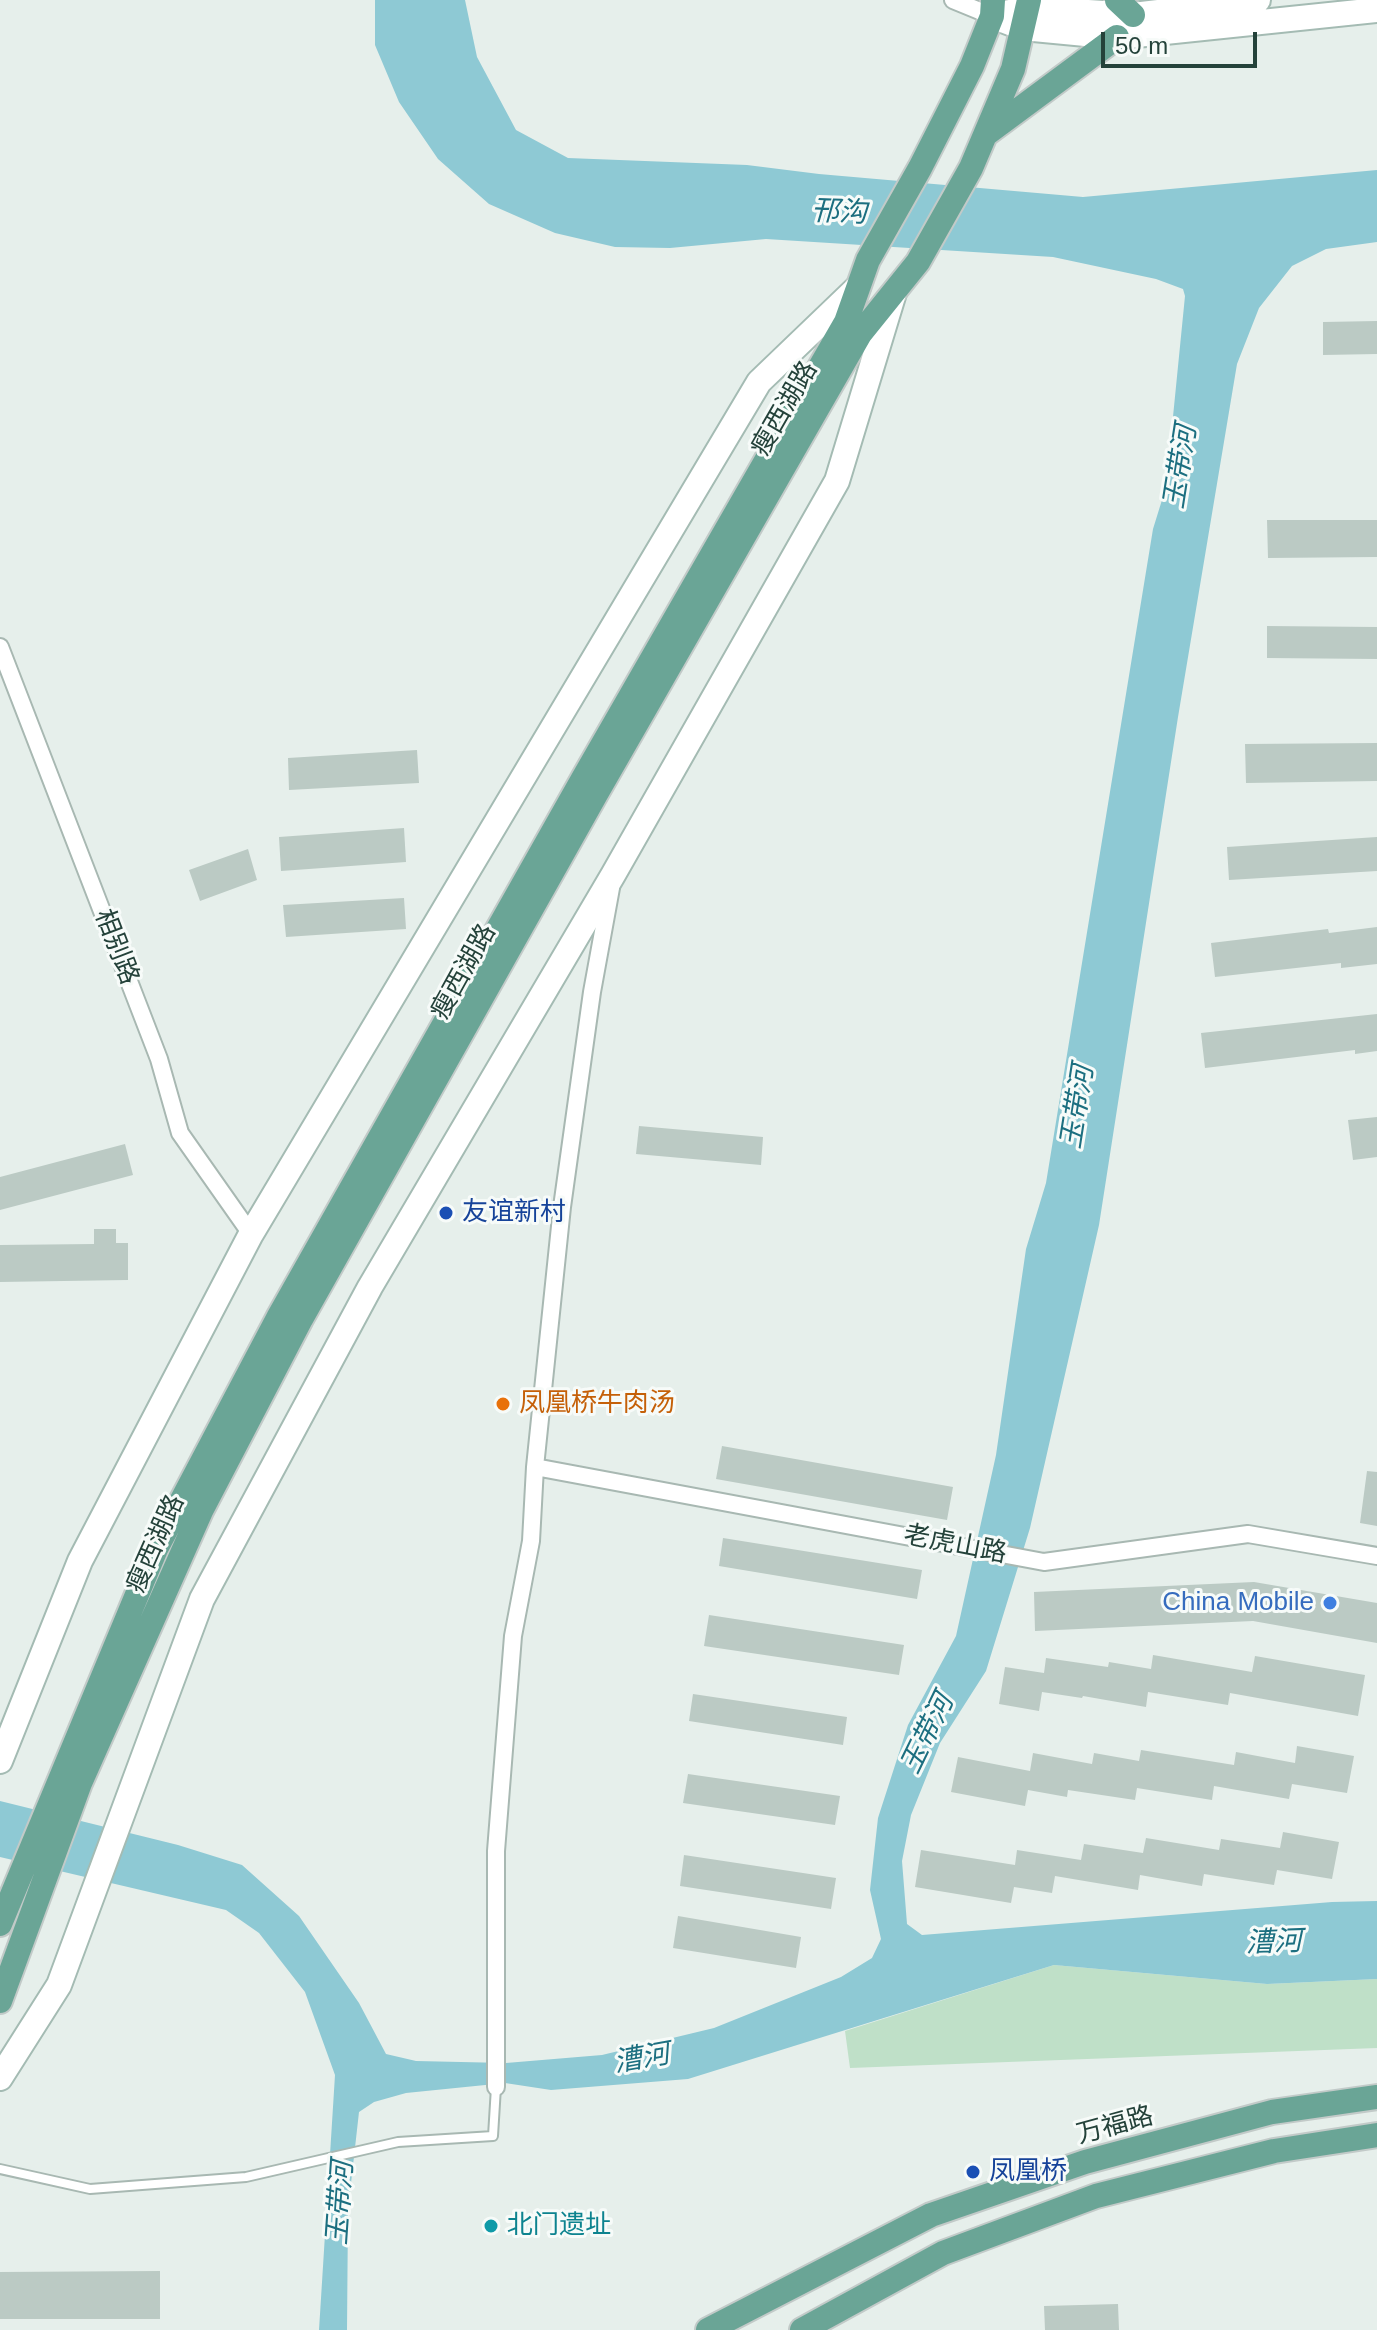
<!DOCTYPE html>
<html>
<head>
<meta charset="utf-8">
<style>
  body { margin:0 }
  #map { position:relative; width:1377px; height:2330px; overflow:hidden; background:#e6efeb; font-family:Helvetica,sans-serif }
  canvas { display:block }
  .scale { position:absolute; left:1101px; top:32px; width:156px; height:36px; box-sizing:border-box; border:4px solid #24423a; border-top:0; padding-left:10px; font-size:24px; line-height:28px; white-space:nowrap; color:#24423a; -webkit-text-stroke:6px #f7fbf9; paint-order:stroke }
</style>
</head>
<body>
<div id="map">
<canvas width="1377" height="2330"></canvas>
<div class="scale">50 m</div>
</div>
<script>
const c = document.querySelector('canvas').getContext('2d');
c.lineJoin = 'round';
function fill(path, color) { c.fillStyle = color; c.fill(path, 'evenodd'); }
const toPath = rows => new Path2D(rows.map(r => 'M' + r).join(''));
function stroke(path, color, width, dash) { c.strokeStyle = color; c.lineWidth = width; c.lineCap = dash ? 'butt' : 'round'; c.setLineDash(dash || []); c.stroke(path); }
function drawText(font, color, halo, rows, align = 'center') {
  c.font = font + ' Helvetica,"Noto Sans SC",sans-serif'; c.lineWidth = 6; c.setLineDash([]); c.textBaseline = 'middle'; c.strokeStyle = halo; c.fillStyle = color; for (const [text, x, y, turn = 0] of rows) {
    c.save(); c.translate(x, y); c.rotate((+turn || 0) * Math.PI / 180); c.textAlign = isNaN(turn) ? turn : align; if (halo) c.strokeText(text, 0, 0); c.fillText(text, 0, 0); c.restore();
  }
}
fill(toPath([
  [1054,1965,1267,1984,1377,1979,1377,2048,850,2068,845,2031]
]), '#bfe0c8');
fill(toPath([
  [375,0,465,0,477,57,516,130,568,158,747,165,819,174,1083,197,1377,170,1377,242,1326,249,1292,266,1259,308,1237,364,1178,717,1099,1225,1030,1528,986,1671,940,1743,911,1815,902,1861,907,1924,922,1935,1332,1902,1377,1901,1377,1979,1267,1984,1054,1965,688,2079,551,2090,505,2083,406,2093,374,2102,359,2112,348,2210,347,2330,319,2330,335,2075,305,1992,259,1933,226,1910,0,1857,0,1801,178,1845,242,1865,299,1916,359,2003,386,2054,416,2061,506,2063,602,2055,714,2028,841,1977,872,1958,881,1939,870,1890,878,1818,908,1725,956,1636,996,1455,1026,1249,1046,1183,1153,529,1166,487,1185,296,1183,289,1156,279,1053,257,766,239,670,248,615,247,555,233,489,204,438,159,399,102,375,45]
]), '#8ec9d4');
fill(toPath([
  [1377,321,1377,354,1323,355,1323,322],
  [1267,520,1377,520,1377,557,1268,558],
  [1267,626,1377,627,1377,659,1267,658],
  [1377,743,1377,781,1246,783,1245,744],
  [417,750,419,783,289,790,288,758],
  [404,828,406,862,281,871,279,837],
  [1377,837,1377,871,1229,880,1227,847],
  [248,849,257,880,200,901,189,870],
  [404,898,406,929,286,937,283,905],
  [1377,927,1377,964,1341,968,1341,963,1215,977,1211,943,1328,929,1329,933],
  [1377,1014,1377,1051,1355,1054,1355,1050,1205,1068,1201,1033],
  [1377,1117,1377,1157,1353,1160,1348,1120],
  [639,1126,763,1137,761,1165,636,1154],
  [125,1144,133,1175,0,1210,0,1177],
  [94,1229,116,1229,116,1243,128,1243,128,1280,0,1282,0,1245,94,1244],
  [722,1446,953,1487,947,1520,716,1479],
  [1367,1471,1377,1472,1377,1526,1360,1523],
  [723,1538,922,1570,917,1599,719,1566],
  [1254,1582,1377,1603,1377,1643,1253,1621,1035,1631,1034,1592],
  [709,1615,904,1645,899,1675,704,1646],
  [1153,1655,1252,1672,1255,1656,1365,1675,1358,1716,1230,1693,1228,1705,1148,1692,1146,1707,1083,1696,1082,1698,1042,1692,1039,1711,999,1704,1005,1667,1044,1673,1046,1658,1108,1667,1109,1662,1151,1669],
  [693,1694,847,1717,843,1745,689,1721],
  [1297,1746,1354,1756,1347,1793,1292,1784,1289,1799,1214,1786,1212,1800,1137,1788,1135,1800,1068,1790,1067,1797,1028,1790,1025,1806,951,1792,958,1757,1030,1771,1033,1753,1092,1764,1094,1753,1139,1761,1141,1750,1234,1765,1236,1752,1295,1763],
  [688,1774,840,1796,835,1825,683,1803],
  [1283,1832,1339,1842,1332,1879,1277,1870,1274,1885,1204,1874,1202,1886,1140,1875,1138,1890,1055,1876,1052,1893,1014,1887,1011,1903,915,1887,921,1850,1015,1865,1017,1850,1081,1860,1084,1844,1143,1853,1146,1838,1219,1850,1221,1839,1280,1848],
  [684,1855,836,1878,831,1909,680,1886],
  [678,1916,801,1937,796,1968,673,1948],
  [160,2271,160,2319,0,2319,0,2272],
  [1118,2304,1119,2330,1045,2330,1044,2306]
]), '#bbcac4');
const lane = toPath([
  [0,2169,90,2189,246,2177,398,2142,493,2136,496,2087]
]);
const street = toPath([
  [953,0,992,16],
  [0,647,159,1059,180,1133,251,1234],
  [535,1467,1044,1562,1248,1534,1377,1556],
  [496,2087,496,1851,513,1636,531,1541,535,1467,562,1207,592,992,611,888]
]);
const secondary = toPath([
  [1010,12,1028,8,1133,15,1258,0],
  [992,16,1023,28,1117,37,1377,10],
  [0,1761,80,1561,251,1234,759,382,858,287],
  [0,2078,59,1985,202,1599,370,1287,613,875,837,481,894,293]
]);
const primary = toPath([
  [1117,0,1133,15],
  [986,134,1117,37],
  [0,1924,156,1549,278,1318,584,777,846,322,868,260,920,168,972,66,992,16,993,0],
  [0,2001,80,1783,201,1511,301,1319,596,794,860,334,918,262,971,168,1013,69,1029,0],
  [708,2330,931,2215,1085,2162,1272,2112,1377,2097],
  [802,2330,943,2253,1096,2196,1274,2151,1377,2135]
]);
stroke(lane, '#a8b8b2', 12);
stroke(street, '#a8b8b2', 20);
stroke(secondary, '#a4bbb3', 28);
stroke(primary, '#c2cac8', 28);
stroke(lane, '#fff', 8);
stroke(street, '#fff', 16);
stroke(secondary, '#fff', 24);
stroke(primary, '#6aa596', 24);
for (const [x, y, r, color] of [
  [446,1213,8,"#1a4fb4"],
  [503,1404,8,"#e8710a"],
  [1330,1603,8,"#3f7fe0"],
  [973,2172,8,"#1a4fb4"],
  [491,2226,8,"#0f9aa8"]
]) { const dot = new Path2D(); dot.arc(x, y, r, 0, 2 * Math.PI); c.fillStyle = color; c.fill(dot); stroke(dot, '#f7fbf9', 3); }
drawText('26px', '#24423a', '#f7fbf9', [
  ["瘦西湖路",785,409,-60],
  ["相别路",116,947,69],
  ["瘦西湖路",464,972,-61],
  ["瘦西湖路",156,1544,-66],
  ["老虎山路",955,1545,11],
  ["万福路",1115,2126,-15]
]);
drawText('26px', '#164399', '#f7fbf9', [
  ["友谊新村",462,1213],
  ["凤凰桥",989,2172]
], 'left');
drawText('26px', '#c56008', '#f7fbf9', [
  ["凤凰桥牛肉汤",519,1404]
], 'left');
drawText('26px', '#366cbe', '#f7fbf9', [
  ["China Mobile",1314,1603]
], 'right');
drawText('26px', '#0d838f', '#f7fbf9', [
  ["北门遗址",507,2226]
], 'left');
drawText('italic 28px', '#1c6f80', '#f7fbf9', [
  ["邗沟",839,213,2],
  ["玉带河",1181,467,-81],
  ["玉带河",1078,1107,-81],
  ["玉带河",928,1734,-64],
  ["漕河",1274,1943,-2],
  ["漕河",642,2059,-10],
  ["玉带河",341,2203,-86]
]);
</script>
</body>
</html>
